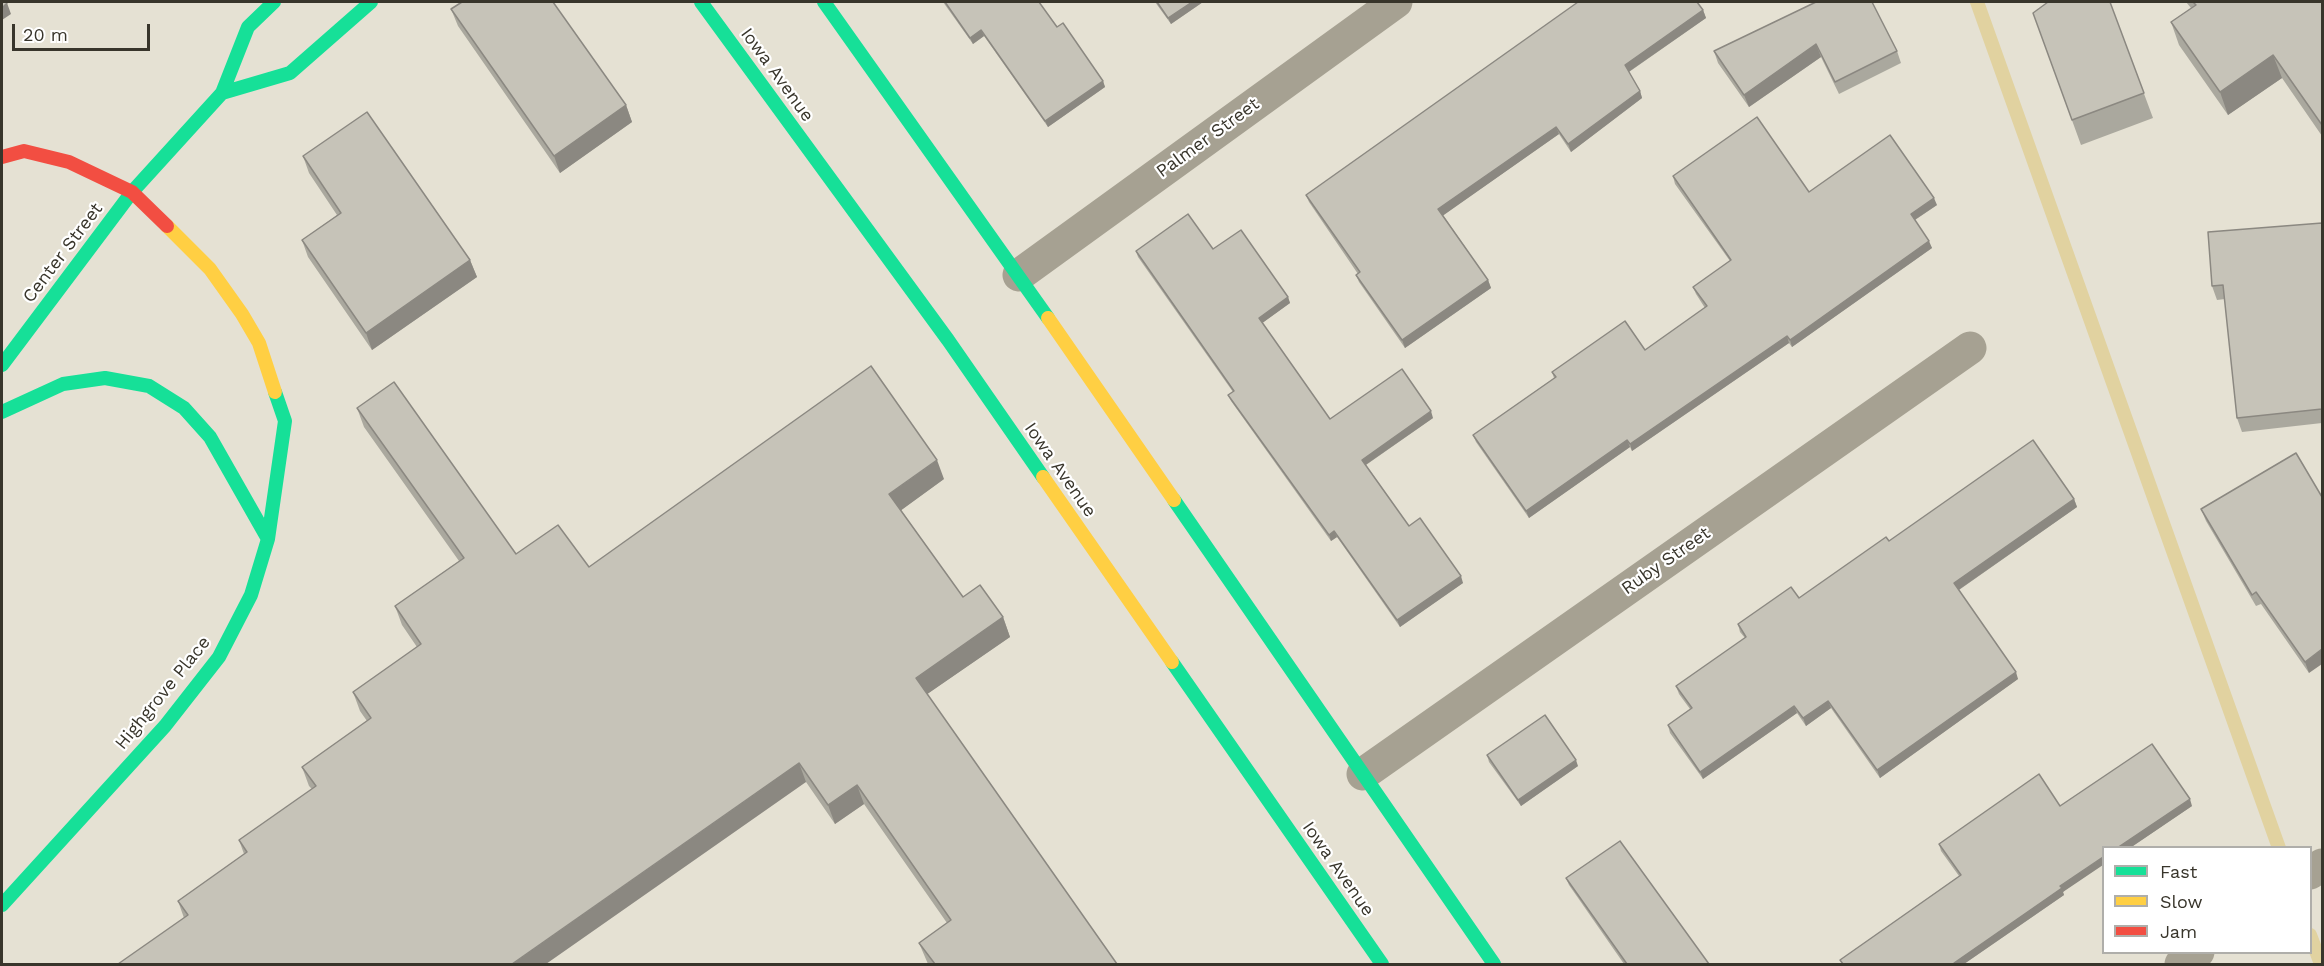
<!DOCTYPE html>
<html>
<head>
<meta charset="utf-8">
<style>
  body { margin:0 }
  #map { position:relative; width:2324px; height:966px; overflow:hidden; background:#e5e1d3; font-family:"Work Sans",sans-serif }
  canvas { display:block }
  .frame { position:absolute; inset:0; border:3px solid #38352b; pointer-events:none }
  .legend { position:absolute; left:2102px; top:846px; width:210px; height:108px; box-sizing:border-box; background:#fff; border:2px solid #afaeaa; margin:0; padding:8px 10px; list-style:none; font-size:18px; color:#38352b }
  .legend li { display:flex; align-items:center; gap:12px; height:30px }
  .legend b { width:30px; border:2px solid #afaeaa }
  .scale { position:absolute; left:12px; top:24px; width:138px; height:27px; box-sizing:border-box; border:3px solid #38352b; border-top:0; padding-left:8px; font-size:18px; line-height:21px; white-space:nowrap; color:#38352b; -webkit-text-stroke:4px #fff; paint-order:stroke }
</style>
</head>
<body>
<div id="map">
<canvas width="2324" height="966"></canvas>
<div class="frame"></div>
<ul class="legend">
<li><b style="height:8px;background:#16e098"></b>Fast</li>
<li><b style="height:8px;background:#ffcf43"></b>Slow</li>
<li><b style="height:8px;background:#f24e42"></b>Jam</li>
</ul>
<div class="scale">20 m</div>
</div>
<script>
const c = document.querySelector('canvas').getContext('2d');
c.lineJoin = 'round';
const toPath = rows => new Path2D(rows.map(r => 'M' + r).join(''));
function stroke(path, color, width, dash) { c.strokeStyle = color; c.lineWidth = width; c.lineCap = dash ? 'butt' : 'round'; c.setLineDash(dash || []); c.stroke(path); }
function fill(path, color) { c.fillStyle = color; c.fill(path, 'evenodd'); }
function drawText(font, color, halo, rows, align = 'center') {
  c.font = font + ' "Work Sans",sans-serif'; c.lineWidth = 4.5; c.setLineDash([]); c.textBaseline = 'middle'; c.strokeStyle = halo; c.fillStyle = color; for (const [text, x, y, turn = 0] of rows) {
    c.save(); c.translate(x, y); c.rotate((+turn || 0) * Math.PI / 180); c.textAlign = isNaN(turn) ? turn : align; if (halo) c.strokeText(text, 0, 0); c.fillText(text, 0, 0); c.restore();
  }
}
stroke(toPath([
  [1977,2,2279,848],
  [2310,935,2321,964]
]), '#e1d2a0', 14);
stroke(toPath([
  [1019,275,1396,2],
  [1363,774,1970,348],
  [2310,873,2322,865],
  [2181,964,2198,952]
]), '#a6a192', 33);
stroke(toPath([
  [701,2,948,340,1043,477],
  [824,2,1048,318],
  [222,93,290,73,371,2],
  [2,365,132,192,222,93,248,27,274,2],
  [2,412,63,384,105,378,149,386,184,408,210,437,268,539],
  [1174,500,1494,964],
  [1172,662,1382,964],
  [2,905,165,726,219,657,251,595,268,539,285,421,275,392]
]), '#16e098', 14);
stroke(toPath([
  [167,226,210,269,242,314,259,343,275,392],
  [1048,318,1174,500],
  [1043,477,1172,662]
]), '#ffcf43', 14);
stroke(toPath([
  [2,157,24,151,69,162,132,192,167,226]
]), '#f24e42', 14);
fill(toPath([
  [943,2,1039,2,1057,27,1103,81,1105,87,1048,127,984,36,973,44],
  [1155,2,1203,2,1171,24],
  [1816,2,1897,51,1901,63,1839,94,1821,57,1749,107,1718,63,1714,51],
  [2110,2,2153,118,2081,145,2033,13],
  [2186,2,2322,2,2322,136,2282,78,2228,115,2179,45,2171,22,2191,8],
  [451,9,626,105,632,122,560,173,458,26],
  [1703,10,1706,18,1629,72,1640,91,1642,98,1571,152,1559,134,1443,215,1488,280,1491,288,1405,348,1359,282,1356,275,1358,274,1309,202,1306,195],
  [303,156,470,260,477,277,372,350,308,257,302,240,337,215,309,173],
  [1673,176,1937,205,1915,220,1932,248,1792,347,1789,343,1632,451,1630,447,1529,518,1476,442,1473,435,1554,378,1552,372,1645,350,1705,308,1696,294,1693,287,1730,261,1675,184],
  [2322,223,2322,423,2242,432,2237,418,2225,299,2217,300,2212,286],
  [1213,249,1288,297,1290,303,1262,323,1330,419,1433,418,1366,465,1409,526,1463,583,1400,627,1337,537,1331,541,1231,401,1228,395,1233,392,1138,257,1136,251],
  [357,408,516,554,589,567,944,479,901,510,963,597,1003,617,1010,637,927,694,1117,964,928,964,919,943,947,923,864,804,835,824,806,782,184,918,178,901,244,854,239,840,312,789,309,786,302,767,367,721,360,711,353,692,417,647,402,625,395,606,459,561,364,427],
  [2296,453,2309,673,2261,604,2256,606,2206,521,2201,509],
  [2074,499,2077,507,1959,590,2018,679,1880,778,1831,708,1806,726,1797,713,1703,779,1670,733,1668,725,1690,709,1679,694,1676,686,1745,638,1740,632,1738,624,1799,598,1889,541],
  [1487,755,1578,766,1521,806,1489,762],
  [2060,806,2192,806,2130,848,2103,848,2063,892,2064,895,1964,964,1842,964,1840,960,1959,876,1941,851,1939,844],
  [1566,878,1709,964,1624,964,1569,885]
]), '#aaa89e');
fill(toPath([
  [1192,2,1203,2,1171,24,1168,18],
  [7,3,11,14,2,20,2,8],
  [1703,10,1706,18,1627,73,1625,65],
  [981,30,984,36,973,44,970,38],
  [1816,44,1821,57,1749,107,1744,95],
  [2273,55,2282,78,2228,115,2220,92],
  [1103,81,1105,87,1048,127,1045,121],
  [1640,91,1642,98,1571,152,1568,144],
  [626,105,632,122,560,173,554,156],
  [1556,127,1559,134,1441,217,1438,209],
  [1934,198,1937,205,1913,221,1911,214],
  [1929,241,1932,248,1792,347,1790,340],
  [470,260,477,277,372,350,366,333],
  [1488,280,1491,288,1405,348,1402,340],
  [1288,297,1290,303,1261,324,1259,318],
  [1787,336,1789,343,1632,451,1630,444],
  [1431,411,1433,418,1364,466,1362,460],
  [1627,440,1630,447,1529,518,1526,511],
  [937,460,944,479,896,514,889,494],
  [2074,499,2077,507,1957,591,1954,583],
  [1334,531,1337,537,1331,541,1329,535],
  [1461,576,1463,583,1400,627,1397,620],
  [1003,617,1010,637,923,697,916,678],
  [2322,649,2322,664,2309,673,2305,662],
  [2016,672,2018,679,1880,778,1877,770],
  [1828,701,1831,708,1806,726,1803,718],
  [1794,706,1797,713,1703,779,1700,772],
  [1576,760,1578,766,1521,806,1518,800],
  [799,763,806,782,546,964,512,964],
  [857,785,864,804,835,824,828,805],
  [2190,799,2192,806,2130,848,2117,848],
  [2103,857,2103,865,2063,892,2064,895,1964,964,1954,964,1954,963,2060,886]
]), '#8b8881');
const building = toPath([
  [2,2,6,2,7,3,2,8,2,2],
  [462,2,553,2,626,105,554,156,451,9,462,2],
  [945,2,1039,2,1057,27,1063,23,1103,81,1045,121,981,30,970,38,945,2],
  [1157,2,1192,2,1168,18,1157,2],
  [1578,2,1697,2,1703,10,1625,65,1640,91,1568,144,1556,127,1438,209,1488,280,1402,340,1356,275,1360,272,1306,195,1578,2],
  [1816,2,1872,2,1897,51,1835,82,1816,44,1744,95,1714,51,1816,2],
  [2048,2,2110,2,2144,93,2072,120,2033,13,2048,2],
  [2193,2,2322,2,2322,125,2273,55,2220,92,2171,22,2196,5,2193,2],
  [367,112,470,260,366,333,302,240,341,213,303,156,367,112],
  [1757,117,1809,192,1890,135,1934,198,1911,214,1929,241,1790,340,1787,336,1630,444,1627,440,1526,511,1473,435,1556,377,1552,372,1625,321,1645,350,1707,306,1693,287,1731,260,1673,176,1757,117],
  [1188,214,1213,249,1241,230,1288,297,1259,318,1330,419,1402,369,1431,411,1362,460,1409,526,1420,518,1461,576,1397,620,1334,531,1329,535,1228,395,1234,391,1136,251,1188,214],
  [2322,223,2322,409,2237,418,2223,285,2212,286,2208,232,2322,223],
  [871,366,937,460,889,494,963,597,980,585,1003,617,916,678,1117,964,935,964,919,943,951,920,857,785,828,805,799,763,512,964,118,964,188,915,178,901,247,852,239,840,316,786,302,767,371,718,353,692,421,644,395,606,464,558,357,408,394,382,516,554,558,525,589,567,871,366],
  [2033,440,2074,499,1954,583,2016,672,1877,770,1828,701,1803,718,1794,706,1700,772,1668,725,1692,708,1676,686,1746,637,1738,624,1791,587,1799,598,1886,537,1889,541,2033,440],
  [2296,453,2322,497,2322,649,2305,662,2256,592,2252,595,2201,509,2296,453],
  [1545,715,1576,760,1518,800,1487,755,1545,715],
  [2152,744,2190,799,2117,848,2103,848,2103,857,2060,886,2062,888,1954,963,1954,964,1842,964,1843,964,1840,960,1961,875,1939,844,2039,774,2060,806,2152,744],
  [1620,841,1709,964,1627,964,1566,878,1620,841]
]);
fill(building, '#c6c3b8');
stroke(building, '#8b8881', 1.5);
drawText('18px', '#38352b', '#fff', [
  ["Iowa Avenue",777,75,54],
  ["Palmer Street",1208,138,-36],
  ["Center Street",63,253,-53],
  ["Iowa Avenue",1060,470,55],
  ["Ruby Street",1666,561,-35],
  ["Highgrove Place",163,693,-51],
  ["Iowa Avenue",1338,869,55]
]);
</script>
</body>
</html>
